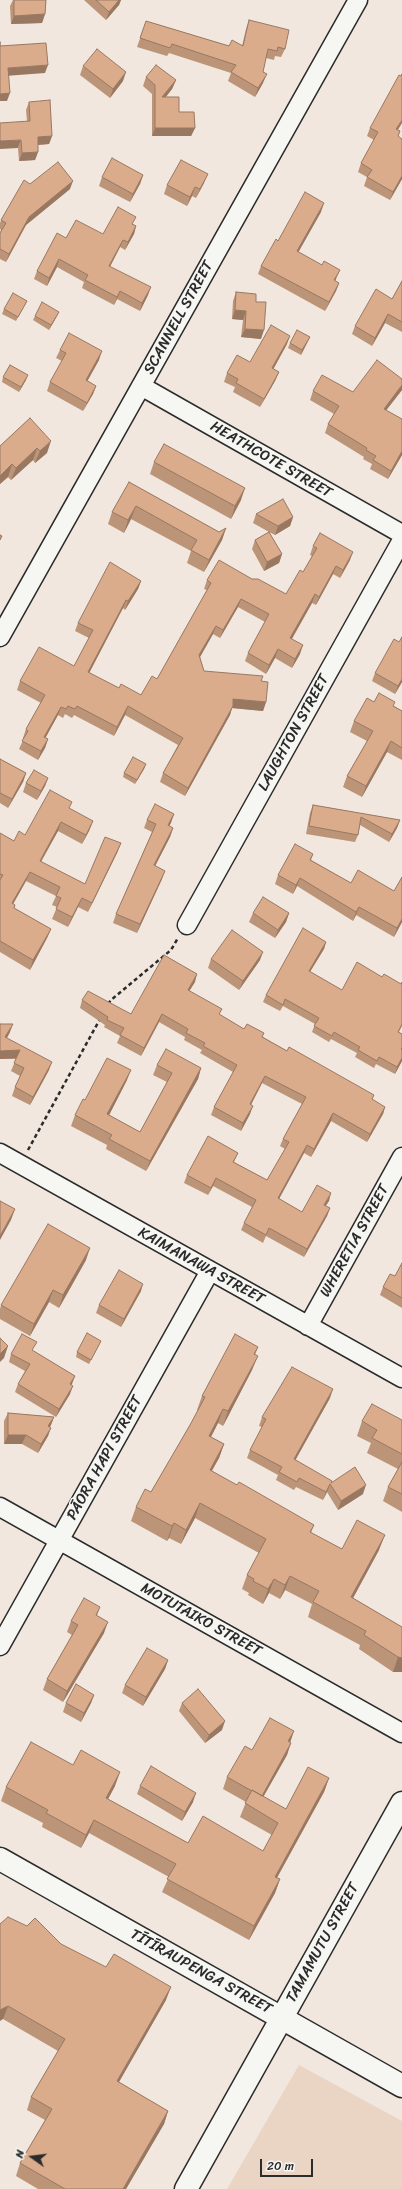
<!DOCTYPE html>
<html>
<head>
<meta charset="utf-8">
<style>
  body { margin:0 }
  #map { position:relative; width:402px; height:2189px; overflow:hidden; background:#f1e7de; font-family:Sriracha,sans-serif }
  canvas { display:block }
  .north { position:absolute; left:12px; top:2137px; width:40px; height:40px; -webkit-text-stroke:3px #f6f6f2; paint-order:stroke; rotate:284deg; font-size:11px; font-weight:700; line-height:16px; text-align:center; color:#2b2b2b }
  .north::after { content:''; display:block; margin:auto; width:14px; height:18px; background:#2b2b2b; clip-path:polygon(50% 0,100% 100%,50% 72%,0 100%) }
  .scale { position:absolute; left:260px; top:2159px; width:53px; height:18px; box-sizing:border-box; border:2px solid #2b2b2b; border-top:0; padding-left:5px; font-size:12px; line-height:14px; white-space:nowrap; color:#2b2b2b; -webkit-text-stroke:3px #f6f6f2; paint-order:stroke }
</style>
</head>
<body>
<div id="map">
<canvas width="402" height="2189"></canvas>
<div class="north">N</div>
<div class="scale">20 m</div>
</div>
<script>
const c = document.querySelector('canvas').getContext('2d');
c.lineJoin = 'round';
function fill(path, color) { c.fillStyle = color; c.fill(path, 'evenodd'); }
const toPath = rows => new Path2D(rows.map(r => 'M' + r).join(''));
function stroke(path, color, width, dash) { c.strokeStyle = color; c.lineWidth = width; c.lineCap = dash ? 'butt' : 'round'; c.setLineDash(dash || []); c.stroke(path); }
function drawText(font, color, halo, rows, align = 'center') {
  c.font = font + ' Sriracha,sans-serif'; c.lineWidth = 3; c.setLineDash([]); c.textBaseline = 'middle'; c.strokeStyle = halo; c.fillStyle = color; for (const [text, x, y, turn = 0] of rows) {
    c.save(); c.translate(x, y); c.rotate((+turn || 0) * Math.PI / 180); c.textAlign = isNaN(turn) ? turn : align; if (halo) c.strokeText(text, 0, 0); c.fillText(text, 0, 0); c.restore();
  }
}
fill(toPath([
  [299,2065,402,2121,402,2189,227,2189]
]), '#ead5c5');
const street = toPath([
  [141,386,402,534],
  [0,637,358,0],
  [187,925,402,540],
  [0,1153,402,1378],
  [308,1326,402,1157],
  [0,1507,402,1733],
  [0,1646,210,1271]
]);
const secondary = toPath([
  [0,1859,402,2086],
  [186,2189,402,1803]
]);
stroke(street, '#2b2b2b', 21);
stroke(secondary, '#2b2b2b', 25);
stroke(toPath([
  [108,1004,111,1000,171,950,178,938],
  [28,1150,100,1019]
]), '#2b2b2b', 2.5, [4, 3]);
stroke(street, '#f6f6f2', 18);
stroke(secondary, '#f6f6f2', 22);
fill(toPath([
  [13,0,46,0,45,14,42,23,11,24,10,6],
  [84,0,121,0,119,5,106,20],
  [249,20,285,49,281,57,275,56,274,60,266,58,263,72,263,83,255,97,228,81,231,73,169,53,167,56,137,47,146,21,229,46,242,46,246,29],
  [83,66,123,81,110,98,80,75],
  [146,77,176,80,172,89,166,97,179,112,195,128,191,136,152,136,152,94,143,86],
  [29,102,52,136,49,144,38,145,38,152,35,160,19,161,18,148,27,121,26,110],
  [370,128,398,130,400,131,398,137,402,139,402,179,390,200,364,186,367,177,358,172,361,163,374,140,367,136],
  [143,175,140,184,130,202,99,186,102,177],
  [204,183,196,198,192,196,187,206,164,194,167,185],
  [30,184,70,189,26,225,6,262,0,259,0,233,1,230,0,229,0,223,1,220],
  [321,212,298,252,336,279,335,281,339,283,336,291,325,311,258,274,261,266,278,241],
  [133,224,136,226,134,234,125,250,120,247,110,267,148,295,140,311,117,299,114,305,82,288,84,282,57,267,47,286,34,279,37,271,66,238,103,234],
  [402,281,402,332,385,323,372,346,352,334,355,326,392,299],
  [236,292,256,302,261,339,241,337,243,320,232,319,233,301],
  [27,301,25,305,16,321,2,314,4,309],
  [35,316,57,316,49,330,33,320],
  [310,337,301,355,288,348,290,343],
  [287,344,273,369,279,372,275,381,260,407,233,392,235,387,224,382,227,373],
  [60,350,99,360,87,381,96,386,93,394,83,411,47,391,50,382,62,361,56,358],
  [3,377,26,380,19,392,2,382],
  [402,379,402,390,386,410,402,455,388,479,370,469,372,464,363,459,364,457,325,433,328,424,334,414,310,400,313,391,353,392],
  [30,418,47,453,35,463,33,460,11,480,8,477,0,484,0,446],
  [154,462,241,500,231,519,150,474],
  [129,482,219,532,226,528,222,540,204,572,187,563,191,551,131,519,124,533,108,524,112,512],
  [256,514,293,517,290,526,275,535,269,532,282,554,279,563,264,571,252,549,255,540,269,532,253,523],
  [313,546,350,560,340,578,333,574,316,605,312,603,292,639,300,654,292,668,275,658,266,674,245,661,248,653,265,622,238,607,220,638,213,634,200,657,204,671,262,681,266,702,263,711,232,708,230,715,185,796,160,782,163,773,178,745,125,715,114,736,74,715,72,718,65,714,63,718,58,715,45,738,48,739,45,748,38,760,19,749,24,738,23,738,26,729,41,703,17,690,20,681,74,666,89,638,75,631,78,623,141,581,138,589,125,610,123,608,89,673,119,688,141,695,157,679,207,590,204,589,207,580,252,579,286,594,303,572,312,556,310,555],
  [375,673,402,682,395,694,372,681],
  [374,702,394,706,402,711,402,760,387,752,362,797,343,787,347,776,367,741,350,732,354,721],
  [0,759,26,773,23,782,8,808,0,803],
  [146,764,144,769,135,784,123,777,124,773],
  [48,778,45,786,37,800,23,792,26,783],
  [313,805,400,820,397,828,389,842,360,825,358,835,355,842,306,834,310,813],
  [70,809,93,821,89,831,82,844,58,831,41,862,85,884,121,843,117,853,88,912,78,907,68,927,52,919,57,907,52,905,56,896,26,881,13,904,15,905,14,908,51,929,47,938,30,970,0,952,0,833,14,841],
  [174,814,169,826,173,828,170,837,155,866,162,879,137,933,113,923,116,914,152,832,144,828,147,820],
  [313,854,311,860,351,883,394,891,402,877,402,922,394,937,356,915,353,921,297,886,293,894,275,884,278,875],
  [253,913,289,913,286,922,275,938,249,922],
  [326,942,324,949,310,972,342,990,382,977,401,984,402,982,402,1026,399,1032,402,1034,402,1061,395,1074,376,1064,374,1068,355,1057,357,1053,331,1039,329,1042,312,1032,315,1024,283,1006,280,1011,263,1002,266,995],
  [211,959,260,960,239,990,208,968],
  [195,982,189,991,220,1015,244,1029,263,1037,385,1107,383,1114,367,1142,331,1121,311,1157,304,1153,279,1199,302,1212,329,1201,325,1206,330,1208,327,1216,304,1257,266,1236,263,1243,241,1230,244,1223,252,1207,213,1186,208,1195,184,1183,187,1175,238,1153,234,1162,267,1180,285,1149,280,1146,283,1139,302,1104,262,1083,251,1105,250,1114,241,1131,211,1115,214,1107,233,1072,200,1053,202,1050,184,1040,185,1037,159,1022,141,1056,117,1043,120,1036,104,1027,105,1025,80,1008,82,1000,131,1014],
  [0,1024,10,1032,7,1038,49,1070,30,1105,12,1096,15,1087,20,1076,11,1071,16,1059,0,1059],
  [157,1065,201,1068,198,1079,146,1171,106,1149,107,1145,71,1126,75,1115,85,1100,127,1080,109,1115,140,1132,167,1082,153,1075],
  [86,1260,59,1308,49,1302,30,1336,0,1319,0,1309,1,1305],
  [402,1263,402,1308,380,1295,383,1287,395,1276],
  [141,1291,121,1327,96,1313,99,1305],
  [101,1341,99,1345,89,1364,76,1357,77,1352],
  [258,1347,255,1355,252,1370,223,1426,218,1423,211,1437,224,1444,219,1458,212,1471,237,1485,314,1525,311,1533,342,1549,379,1550,353,1598,402,1627,402,1672,393,1672,359,1649,360,1645,308,1617,312,1604,285,1590,280,1599,269,1593,263,1604,248,1595,249,1593,242,1589,247,1575,259,1553,195,1518,181,1544,169,1538,167,1541,131,1521,136,1507,151,1492,198,1411,197,1410,202,1396],
  [34,1351,75,1376,71,1385,70,1394,56,1417,15,1392,18,1384,25,1371,9,1362,11,1354],
  [330,1398,295,1460,331,1482,363,1494,338,1510,327,1492,323,1500,296,1487,294,1490,276,1480,278,1475,247,1458,250,1450,262,1427,259,1426,262,1417],
  [8,1413,54,1417,50,1427,48,1436,38,1453,22,1444,4,1444,4,1421],
  [402,1420,402,1512,383,1501,388,1487,398,1469,367,1453,371,1443,357,1436,362,1421],
  [97,1616,104,1633,63,1702,43,1690,47,1679,72,1635,67,1632,71,1621],
  [168,1660,165,1669,143,1706,122,1693,125,1685],
  [94,1695,91,1703,81,1722,63,1712,66,1703],
  [182,1703,222,1730,205,1743,179,1711],
  [290,1742,287,1755,263,1797,286,1809,329,1778,324,1792,277,1878,280,1879,275,1893,249,1940,162,1892,169,1877,89,1833,81,1848,42,1827,43,1823,1,1801,6,1787,73,1765,115,1786,108,1799,188,1843,263,1851,272,1835,240,1817,246,1802,223,1789,227,1777,252,1750],
  [140,1786,193,1802,182,1821,137,1794],
  [0,1924,61,1944,166,2000,119,2082,168,2111,164,2124,126,2189,38,2189,16,2176,20,2163,45,2120,27,2110,31,2097,58,2051,3,2019]
]), '#bc9478');
fill(toPath([
  [119,0,121,0,119,5,106,20,109,12],
  [45,14,42,23,11,24,14,16],
  [48,65,45,73,5,76,8,68],
  [126,72,123,81,110,98,113,89],
  [267,74,263,83,255,97,258,88],
  [176,80,172,89,159,105,162,97],
  [10,93,7,101,0,101,0,94],
  [402,120,402,123,393,138,396,129],
  [155,128,195,128,191,136,152,136],
  [52,136,49,144,35,145,38,137],
  [21,140,18,148,0,149,0,141],
  [38,152,35,160,19,161,22,153],
  [208,174,204,183,196,198,200,189],
  [143,175,140,184,130,202,133,194],
  [402,176,402,179,390,200,393,192],
  [73,181,70,189,26,225,6,262,9,254,29,217],
  [195,187,192,196,187,206,190,197],
  [324,203,321,212,294,260,297,251],
  [136,226,134,234,125,250,128,242],
  [123,240,120,247,106,274,109,266],
  [59,259,57,267,47,286,49,278],
  [340,270,336,279,331,288,334,280],
  [339,283,336,291,325,311,329,302],
  [151,287,148,295,140,311,142,303],
  [120,291,117,299,114,305,117,297],
  [235,310,246,311,243,320,232,319],
  [59,312,57,316,49,330,51,325],
  [388,314,385,323,372,346,375,338],
  [245,329,264,330,261,339,241,337],
  [290,336,287,344,269,377,272,368],
  [310,337,301,355,302,350],
  [102,351,99,360,83,389,86,380],
  [279,372,275,381,260,407,264,399],
  [28,375,26,380,19,392,21,387],
  [402,385,402,390,381,417,384,409],
  [96,386,93,394,83,411,87,403],
  [51,441,47,453,35,463,40,451],
  [37,448,33,460,11,480,16,468],
  [402,451,402,455,388,479,391,471],
  [12,464,8,477,0,484,0,476],
  [245,488,241,500,231,519,235,506],
  [136,506,131,519,124,533,128,520],
  [293,517,290,526,275,535,278,526],
  [226,528,222,540,204,572,209,560],
  [353,552,350,560,340,578,343,570],
  [282,554,279,563,264,571,267,562],
  [336,566,333,574,316,605,319,597],
  [141,581,138,589,125,610,128,601],
  [315,594,312,603,287,647,290,638],
  [241,599,238,607,220,638,223,630],
  [126,600,123,608,85,681,88,672],
  [216,626,213,634,196,664,199,655],
  [303,645,300,654,292,668,295,659],
  [278,649,275,658,266,674,269,665],
  [402,679,402,682,395,694,398,686],
  [233,699,266,702,263,711,232,708,230,715,185,796,188,788],
  [128,706,125,715,114,736,117,727],
  [61,707,58,715,41,746,44,737],
  [48,739,45,748,38,760,41,751],
  [391,741,387,752,362,797,366,786],
  [146,764,144,769,135,784,137,780],
  [26,773,23,782,8,808,12,799],
  [48,778,45,786,37,800,41,791],
  [174,814,171,823,164,834,168,825],
  [400,820,397,828,389,842,392,834],
  [93,821,89,831,82,844,86,835],
  [61,822,58,831,36,870,40,861],
  [173,828,170,837,151,874,154,865],
  [121,843,117,853,88,912,92,903],
  [165,871,162,879,137,933,140,924],
  [30,872,26,881,8,913,12,903],
  [300,878,297,886,293,894,296,885],
  [82,898,78,907,68,927,72,917],
  [359,907,356,915,353,921,356,912],
  [289,913,286,922,275,938,278,930],
  [402,919,402,922,394,937,397,928],
  [51,929,47,938,30,970,33,960],
  [326,942,324,949,306,978,309,971],
  [263,952,260,960,239,990,243,981],
  [197,974,195,982,185,998,188,990],
  [162,1014,159,1022,141,1056,144,1048],
  [13,1024,10,1032,2,1046,5,1037],
  [20,1050,17,1058,0,1059,0,1051],
  [402,1058,402,1061,395,1074,397,1067],
  [52,1062,49,1070,30,1105,33,1097],
  [201,1068,198,1079,146,1171,150,1161],
  [131,1070,127,1080,104,1125,107,1114],
  [265,1076,262,1083,247,1112,250,1104],
  [253,1106,250,1114,241,1131,243,1123],
  [385,1107,383,1114,367,1142,370,1134],
  [333,1113,331,1121,311,1157,314,1149],
  [307,1145,304,1153,275,1206,278,1198],
  [216,1178,213,1186,208,1195,211,1188],
  [331,1193,329,1201,321,1213,324,1205],
  [330,1208,327,1216,304,1257,307,1249],
  [15,1209,11,1220,0,1240,0,1236],
  [90,1248,86,1260,59,1308,63,1295],
  [143,1284,141,1291,121,1327,124,1319],
  [53,1290,49,1302,30,1336,34,1324],
  [8,1346,4,1358,0,1362,0,1354],
  [258,1356,252,1370,223,1426,228,1411],
  [75,1376,72,1384,67,1392,70,1384],
  [73,1386,70,1394,56,1417,59,1409],
  [333,1389,330,1398,291,1468,294,1459],
  [223,1409,218,1423,204,1450,209,1436],
  [54,1417,51,1425,45,1435,48,1426],
  [51,1428,48,1436,38,1453,41,1444],
  [8,1435,26,1435,22,1444,4,1444],
  [224,1444,219,1458,204,1484,210,1470],
  [330,1484,327,1492,323,1500,326,1492],
  [366,1485,363,1494,338,1510,341,1501],
  [200,1503,195,1518,181,1544,186,1530],
  [174,1523,169,1538,167,1541,172,1526],
  [385,1535,379,1550,346,1611,351,1597],
  [290,1576,285,1590,280,1599,285,1585],
  [274,1579,269,1593,263,1604,268,1589],
  [100,1607,96,1618,96,1615],
  [108,1622,104,1633,63,1702,67,1691],
  [398,1657,402,1658,402,1672,393,1672],
  [168,1660,165,1669,143,1706,146,1697],
  [94,1695,91,1703,81,1722,84,1713],
  [225,1721,222,1730,205,1743,209,1735],
  [294,1731,290,1743,288,1741],
  [291,1743,287,1755,257,1808,261,1797],
  [120,1772,115,1786,101,1812,106,1798],
  [329,1778,324,1792,270,1890,275,1877],
  [196,1793,193,1802,182,1821,185,1812],
  [94,1820,89,1833,81,1848,86,1835],
  [280,1879,275,1893,249,1940,254,1926],
  [171,1987,166,2000,112,2094,117,2081],
  [8,2006,3,2019,0,2021,0,2010],
  [168,2111,164,2124,126,2189,123,2189]
]), '#997862');
const building = toPath([
  [14,0,46,0,45,14,14,16,14,0],
  [96,0,119,0,109,12,96,0],
  [249,20,289,30,285,49,278,47,277,51,268,49,263,72,267,74,258,88,231,72,236,65,172,44,170,48,140,38,146,21,229,46,232,40,243,46,249,20],
  [0,42,0,46,46,43,48,65,8,68,10,93,0,94,0,42],
  [97,49,126,72,113,89,83,66,97,49],
  [156,65,176,80,162,97,179,97,179,112,194,112,195,128,155,128,155,85,146,77,156,65],
  [402,74,402,120,396,129,400,131,398,136,402,139,402,176,393,192,367,177,372,170,361,163,378,132,370,128,399,75,401,76,402,74],
  [50,100,52,136,38,137,38,152,22,153,21,140,0,141,0,123,30,121,29,102,50,100],
  [112,158,143,175,133,194,102,177,112,158],
  [181,160,208,174,200,189,195,187,190,197,167,185,181,160],
  [58,162,73,181,29,217,9,254,0,249,0,233,6,223,1,220,24,180,30,184,58,162],
  [305,192,324,203,297,251,322,265,324,261,340,270,334,280,339,283,329,302,261,266,276,239,278,241,305,192],
  [118,207,136,217,132,224,136,226,128,242,123,240,109,266,151,287,142,303,120,291,117,297,85,280,88,275,59,259,49,278,37,271,57,233,66,238,76,220,103,234,118,207],
  [402,281,402,322,388,314,375,338,355,326,376,289,392,299,402,281],
  [236,292,256,294,256,302,266,302,264,330,245,329,246,311,235,310,236,292],
  [13,293,27,301,18,317,4,309,13,293],
  [42,302,59,312,51,325,35,316,42,302],
  [271,325,290,336,272,368,279,372,264,399,236,383,238,379,227,373,237,355,250,362,271,325],
  [297,330,310,337,302,350,290,343,297,330],
  [69,333,102,351,86,380,96,386,87,403,50,382,66,353,60,350,69,333],
  [377,360,402,379,402,385,384,409,402,419,402,451,391,471,373,460,376,456,366,450,367,448,328,424,339,406,313,391,322,375,353,392,377,360],
  [10,365,28,375,21,387,3,377,10,365],
  [30,418,51,441,40,451,37,448,16,468,12,464,0,476,0,446,30,418],
  [164,444,245,488,235,506,154,462,164,444],
  [129,482,219,532,226,528,209,560,191,550,197,540,136,506,128,520,112,512,129,482],
  [283,499,293,517,278,526,256,514,283,499],
  [269,532,282,554,267,562,255,540,269,532],
  [320,533,353,552,343,570,336,566,319,597,315,594,290,638,303,645,295,659,278,649,269,665,248,653,269,614,241,599,223,630,216,626,199,655,204,671,263,676,261,681,268,682,266,702,233,699,233,706,188,788,163,773,183,738,128,706,117,727,77,706,75,709,68,706,66,709,61,707,44,737,48,739,41,751,22,741,28,731,26,729,45,695,20,681,39,647,74,666,93,630,78,623,110,562,141,581,128,601,126,600,88,672,119,688,121,684,141,695,152,676,157,679,211,583,207,580,219,560,252,579,258,579,286,594,300,570,303,572,317,548,313,546,320,533],
  [0,535,2,536,0,540,0,535],
  [402,637,402,679,398,686,375,673,394,639,399,642,402,637],
  [379,693,395,702,393,706,402,711,402,748,391,741,366,786,347,776,373,731,354,721,367,698,374,702,379,693],
  [133,757,146,764,137,780,124,773,133,757],
  [0,759,26,773,12,799,0,793,0,759],
  [34,770,48,778,41,791,26,783,34,770],
  [50,790,72,802,69,808,93,821,86,835,61,822,40,861,85,884,105,837,121,843,92,903,82,898,72,917,56,909,61,898,56,896,60,887,30,872,12,903,15,905,14,908,51,929,33,960,0,941,0,880,3,875,0,874,0,833,14,841,19,831,25,835,50,790],
  [155,804,174,814,168,825,173,828,154,865,165,871,140,924,116,914,156,824,147,820,155,804],
  [313,805,400,820,392,834,361,817,358,835,309,826,313,805],
  [295,844,313,854,310,860,351,883,358,870,394,891,402,877,402,919,397,928,359,907,356,912,300,878,296,885,278,875,295,844],
  [263,897,289,913,278,930,253,913,263,897],
  [303,928,326,942,309,971,342,990,357,962,382,977,384,974,401,984,402,982,402,1024,398,1032,402,1034,402,1048,401,1049,402,1050,402,1058,397,1067,379,1057,377,1061,358,1050,360,1047,334,1032,332,1036,314,1026,319,1018,285,999,283,1005,266,995,303,928],
  [232,930,263,952,243,981,211,959,232,930],
  [164,955,197,974,188,990,222,1009,219,1014,244,1029,247,1024,264,1033,262,1037,287,1051,289,1047,374,1095,372,1099,385,1107,370,1134,333,1113,314,1149,307,1145,278,1198,302,1212,317,1185,331,1193,324,1205,330,1208,307,1249,269,1228,266,1235,244,1223,256,1200,216,1178,211,1188,187,1175,208,1136,238,1153,233,1162,267,1180,289,1142,283,1139,306,1097,265,1076,250,1104,253,1106,243,1123,214,1107,237,1065,203,1046,205,1043,186,1033,188,1029,162,1014,144,1048,120,1035,124,1028,107,1020,108,1017,82,1000,88,991,131,1014,164,955],
  [0,1024,13,1024,5,1037,52,1062,33,1097,15,1087,24,1068,14,1063,20,1050,0,1051,0,1024],
  [166,1049,201,1068,150,1161,109,1139,112,1135,75,1115,83,1099,85,1100,107,1058,131,1070,107,1114,140,1132,172,1073,157,1065,166,1049],
  [0,1201,15,1209,0,1236,0,1201],
  [48,1224,90,1248,63,1295,53,1290,34,1324,1,1305,48,1224],
  [402,1263,402,1298,383,1287,390,1274,395,1276,402,1263],
  [119,1270,143,1284,124,1319,99,1305,119,1270],
  [87,1333,101,1341,91,1360,77,1352,87,1333],
  [22,1334,37,1342,32,1350,75,1376,70,1384,73,1386,59,1409,18,1384,30,1364,11,1354,22,1334],
  [235,1334,258,1347,254,1354,258,1356,228,1411,223,1409,209,1436,224,1444,210,1470,237,1485,239,1482,314,1525,310,1532,342,1549,357,1520,385,1535,351,1597,402,1627,402,1658,398,1657,364,1635,366,1631,313,1602,319,1591,290,1576,285,1585,274,1579,268,1589,253,1581,254,1579,247,1575,266,1539,200,1503,186,1530,174,1523,172,1526,136,1507,145,1489,151,1492,190,1425,205,1397,202,1396,235,1334],
  [0,1338,8,1346,0,1354,0,1338],
  [292,1367,333,1389,294,1459,332,1481,331,1483,355,1467,366,1485,341,1501,330,1484,326,1492,299,1478,297,1482,279,1472,282,1467,250,1450,266,1419,262,1417,292,1367],
  [372,1404,402,1420,402,1454,372,1438,377,1430,362,1421,372,1404],
  [8,1413,54,1417,48,1426,51,1428,41,1444,26,1435,8,1435,8,1413],
  [402,1462,402,1494,388,1487,402,1462],
  [84,1598,100,1607,96,1615,108,1622,67,1691,47,1679,78,1625,71,1621,84,1598],
  [147,1648,168,1660,146,1697,125,1685,147,1648],
  [76,1684,94,1695,84,1713,66,1703,76,1684],
  [198,1689,225,1721,209,1735,182,1703,198,1689],
  [270,1718,294,1731,288,1741,291,1743,262,1796,252,1790,252,1791,227,1777,245,1746,252,1750,270,1718],
  [31,1742,73,1765,81,1750,120,1772,106,1798,188,1843,203,1816,263,1851,278,1823,245,1803,252,1790,286,1809,308,1767,329,1778,275,1877,280,1879,254,1926,167,1879,176,1864,94,1820,86,1835,46,1813,48,1810,6,1787,31,1742],
  [151,1766,196,1793,185,1812,140,1786,151,1766],
  [8,1917,27,1926,35,1918,61,1944,106,1967,114,1954,171,1987,117,2081,168,2111,123,2189,65,2189,20,2163,52,2109,31,2097,65,2039,8,2006,0,2010,0,1924,8,1917]
]);
fill(building, '#dbac8c');
stroke(building, '#997862', 1);
drawText('15px', '#2b2b2b', '#f6f6f2', [
  ["SCANNELL STREET",179,318,-61],
  ["HEATHCOTE STREET",271,460,30],
  ["LAUGHTON STREET",294,733,-61],
  ["WHERETIA STREET",355,1241,-61],
  ["KAIMANAWA STREET",201,1266,29],
  ["PĀORA HAPI STREET",105,1458,-61],
  ["MOTUTAIKO STREET",201,1620,29],
  ["TAMAMUTU STREET",323,1943,-61],
  ["TĪTĪRAUPENGA STREET",201,1972,29]
]);
</script>
</body>
</html>
